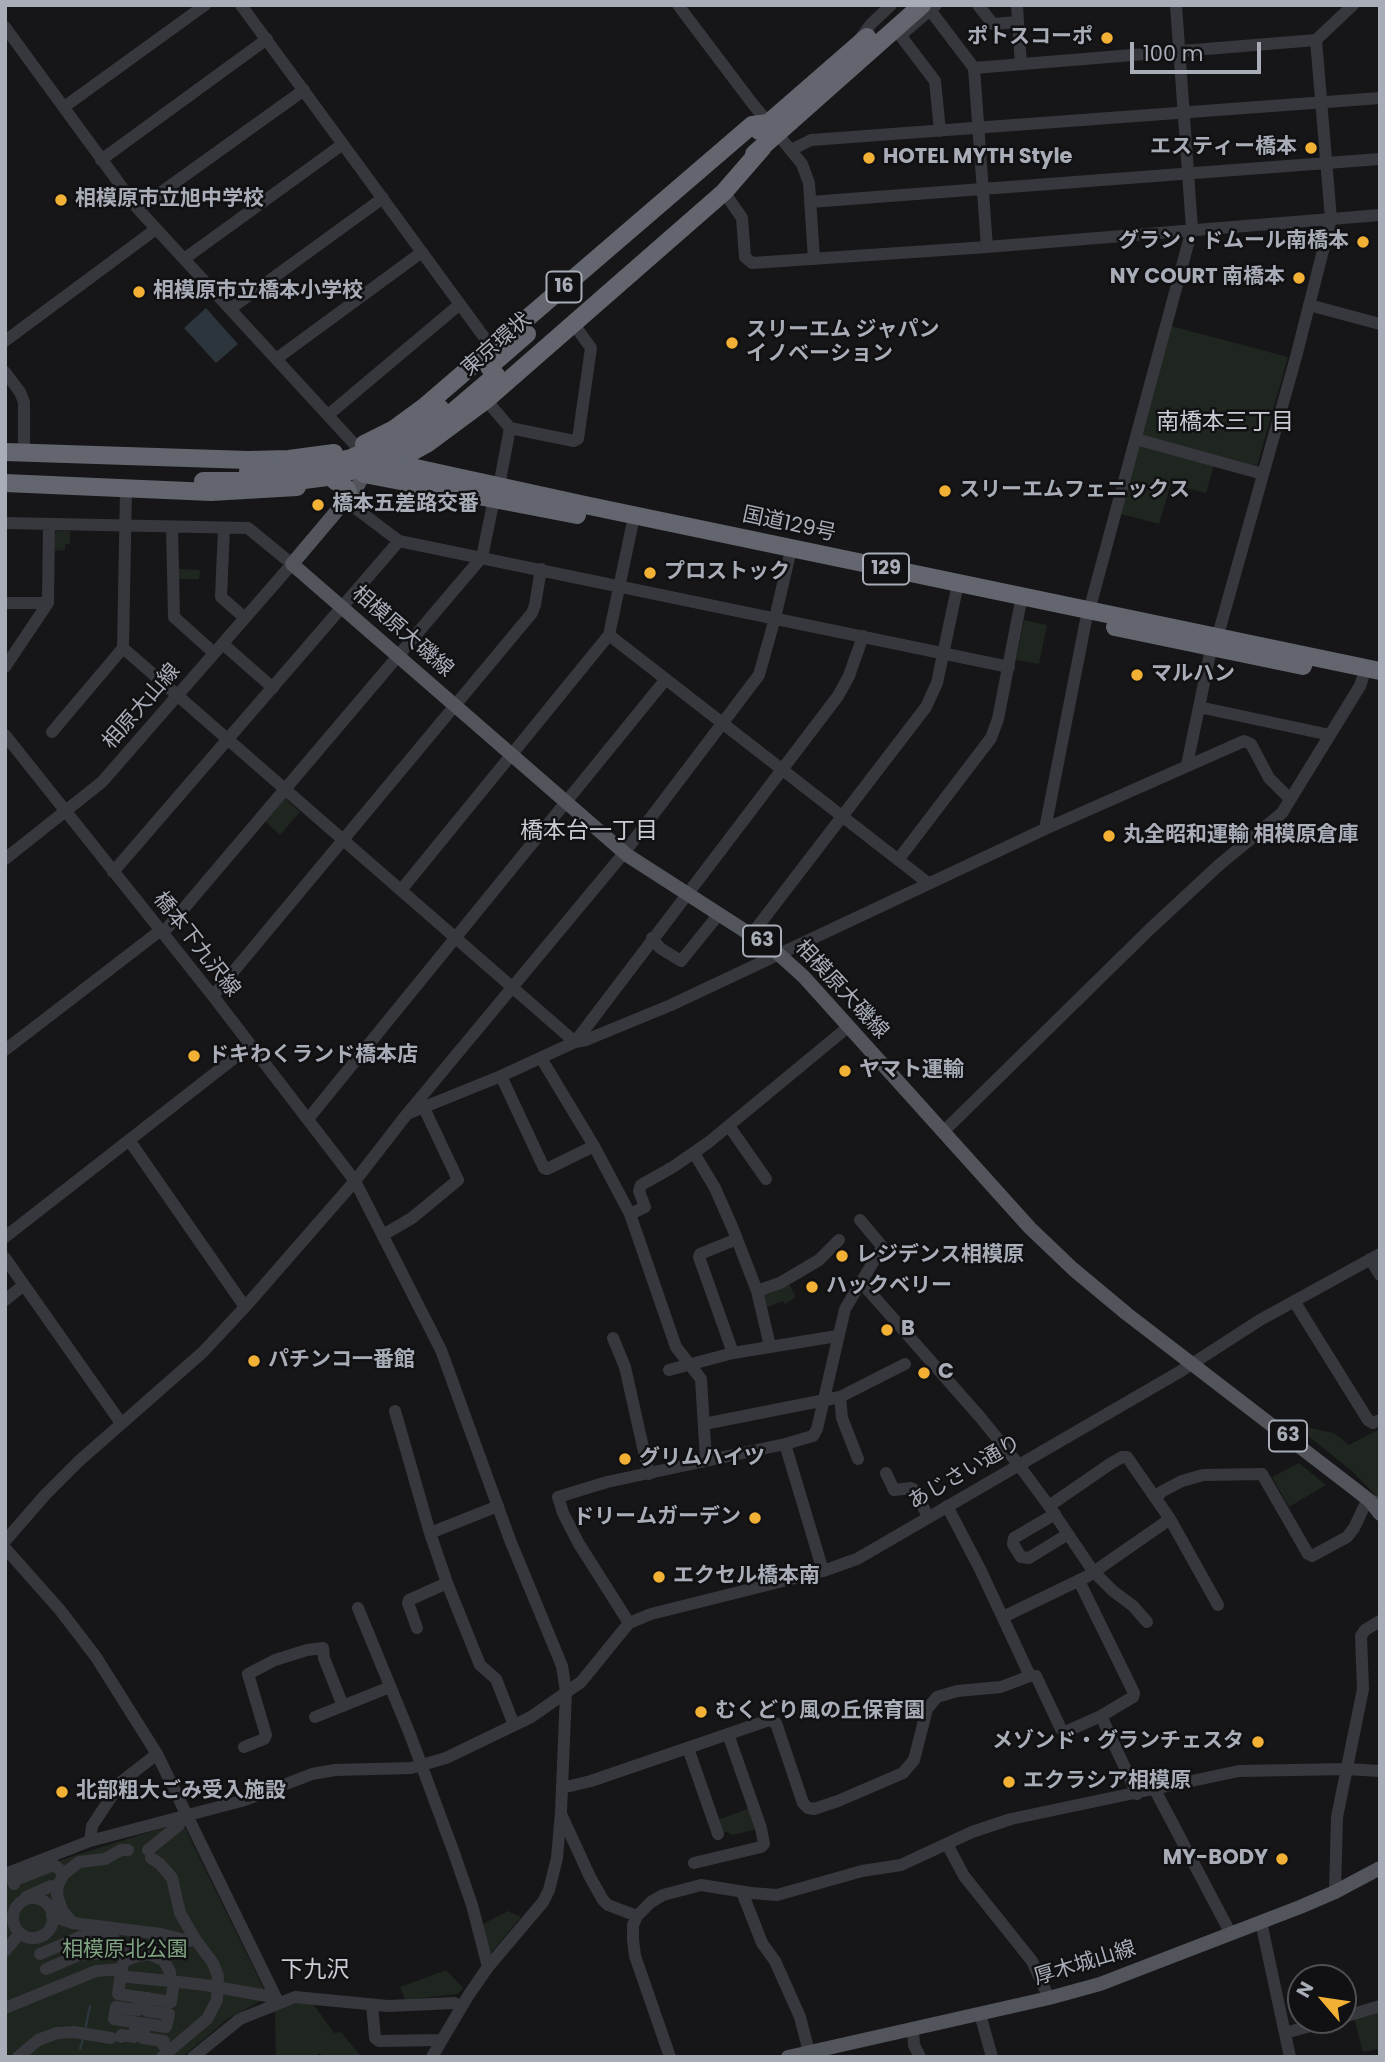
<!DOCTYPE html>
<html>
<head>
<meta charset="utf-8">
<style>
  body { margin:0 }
  #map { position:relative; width:1385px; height:2062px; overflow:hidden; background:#161618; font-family:Poppins,sans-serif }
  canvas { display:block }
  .frame { position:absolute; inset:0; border:7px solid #a8adb8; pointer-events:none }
  .north { position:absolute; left:1287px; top:1964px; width:70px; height:70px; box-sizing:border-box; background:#111113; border:2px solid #4d4f55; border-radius:50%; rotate:299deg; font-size:19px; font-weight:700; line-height:28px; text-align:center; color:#a8adb8 }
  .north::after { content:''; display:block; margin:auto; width:24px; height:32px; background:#f2b134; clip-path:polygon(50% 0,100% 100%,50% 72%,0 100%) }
  .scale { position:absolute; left:1130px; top:42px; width:131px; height:32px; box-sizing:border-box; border:4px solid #a8adb8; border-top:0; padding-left:9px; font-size:21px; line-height:24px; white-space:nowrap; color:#a8adb8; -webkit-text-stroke:5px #111113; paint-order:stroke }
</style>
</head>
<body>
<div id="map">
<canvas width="1385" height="2062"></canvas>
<div class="frame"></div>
<div class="north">N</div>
<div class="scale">100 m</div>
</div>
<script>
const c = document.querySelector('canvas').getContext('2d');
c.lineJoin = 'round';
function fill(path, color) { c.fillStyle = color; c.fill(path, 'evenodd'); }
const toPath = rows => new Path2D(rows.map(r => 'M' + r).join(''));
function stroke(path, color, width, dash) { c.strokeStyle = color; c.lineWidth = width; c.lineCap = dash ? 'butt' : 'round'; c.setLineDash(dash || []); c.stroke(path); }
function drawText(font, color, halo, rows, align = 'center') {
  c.font = font + ' Poppins,"Noto Sans JP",sans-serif'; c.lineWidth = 5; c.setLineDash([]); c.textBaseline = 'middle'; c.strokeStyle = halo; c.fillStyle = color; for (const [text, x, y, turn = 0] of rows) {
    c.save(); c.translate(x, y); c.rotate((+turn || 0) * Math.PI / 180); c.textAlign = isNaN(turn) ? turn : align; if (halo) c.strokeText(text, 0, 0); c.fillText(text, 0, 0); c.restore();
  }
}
fill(toPath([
  [1171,326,1288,357,1257,466,1142,435],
  [1139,444,1214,465,1206,493,1171,484,1159,524,1121,514],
  [57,531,70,531,70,544,65,544,65,550,55,551,55,534],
  [177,569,200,570,199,579,177,579],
  [1024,620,1047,625,1039,664,1016,660],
  [285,798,300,812,280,835,265,821],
  [788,1282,796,1297,785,1304,783,1301,765,1308,764,1292],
  [1295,1425,1334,1433,1349,1445,1380,1429,1380,1497,1376,1496,1354,1473],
  [1299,1463,1326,1485,1289,1507,1272,1477],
  [750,1808,761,1828,733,1835,727,1832,718,1834,720,1819],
  [175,1824,185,1828,265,1991,261,2001,229,2018,182,2057,5,2057,5,1881,76,1855],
  [508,1911,521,1917,490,1954,481,1925],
  [446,1970,463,1988,458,1994,405,2000,400,1987],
  [311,2001,334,2033,341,2032,360,2055,325,2057,319,2053,315,2057,276,2057,275,2010,296,2002],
  [1380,2011,1380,2049,1363,2052,1354,2018]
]), '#1e261f');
fill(toPath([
  [206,308,238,344,216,363,184,328]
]), '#2c353c');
stroke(toPath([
  [85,2030,90,2006],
  [80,2049,84,2036]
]), '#2c353c', 2.5);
stroke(toPath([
  [241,5,492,348],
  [678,5,752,103,802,164,809,183,814,259],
  [978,5,993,24,1018,22,1021,64],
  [1017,5,1018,22],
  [930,10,974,68,1316,40],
  [5,27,138,209,357,447],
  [902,34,936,5],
  [900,35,935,81,940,131],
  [859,40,871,24,891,5],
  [974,68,987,247],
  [64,107,205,5],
  [791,150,811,140,1380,98],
  [101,160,267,39],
  [724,192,742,218,745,257,752,263,987,247,1380,215],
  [810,202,1380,159],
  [138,209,304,90],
  [184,259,343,144],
  [1309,305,1380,324],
  [230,309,383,198],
  [5,341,156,229],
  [276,359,422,252],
  [5,372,20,392,24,402,24,452],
  [486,400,510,428,499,486],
  [328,415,460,304],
  [510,428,574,441,578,439,591,348,573,323],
  [1136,439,1263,474],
  [126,489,123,648,575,1042,838,696,849,676,863,636],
  [346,501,399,541,1009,667],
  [5,523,248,528,292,564,102,782,5,859],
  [172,527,174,617,214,653],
  [224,528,221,597,245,618],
  [5,603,48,603],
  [1089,611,1192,229,1176,5],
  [609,635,928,883],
  [223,644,273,688],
  [5,667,48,603,49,524],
  [1199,707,1330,735],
  [52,732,123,648],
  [5,735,213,996,355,1181,441,1350,510,1540,562,1666,566,1692,561,1812,557,1858,549,1890,543,1902,488,1967,468,1996,432,2057],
  [1187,765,1211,649,1220,628,1296,357,1331,219,1316,40,1353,5],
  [1045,829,1086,620],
  [898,860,991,738,998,719,1020,606],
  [113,872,399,541],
  [402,889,609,635,632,526],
  [163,933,482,557,494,499],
  [752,934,926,707,937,683,956,593],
  [652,938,660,948,681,961,719,914],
  [213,996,532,613,535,605,541,569],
  [5,1050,161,930],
  [541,1058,594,1146,630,1214,676,1347,701,1379,706,1460],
  [501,1076,544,1168,547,1169,594,1146],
  [407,1114,501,1076,575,1042,586,1040,671,1005,1045,829,1244,741,1251,744,1269,778,1290,799],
  [308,1119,666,679],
  [729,1126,766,1179],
  [943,1132,1150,929,1219,865,1282,813,1360,686,1366,668],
  [129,1140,245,1307],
  [694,1153,715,1188,733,1229,757,1291,770,1346],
  [630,1214,645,1207,639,1191,641,1185,673,1167,709,1142,848,1027],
  [383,1235,412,1218,458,1180,424,1108],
  [5,1237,251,1045],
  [5,1258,121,1423],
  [1370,1259,1380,1275],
  [861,1282,980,1417,1018,1464,1049,1506,1093,1571,1113,1591,1133,1606,1147,1622],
  [757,1291,780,1283,819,1260,839,1240],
  [5,1300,24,1285],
  [1294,1301,1368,1420,1373,1423,1380,1420],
  [613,1338,625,1367,649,1474],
  [733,1353,699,1257,700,1254,737,1239],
  [669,1370,733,1353,837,1336],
  [840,1397,842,1418,858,1459],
  [395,1411,430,1533,447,1583,480,1665,496,1679,514,1725],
  [704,1424,840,1397,905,1364],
  [785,1444,823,1571],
  [886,1473,894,1490,911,1488,915,1490,928,1517],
  [1157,1498,1161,1492,1182,1481,1203,1475,1262,1474,1308,1554,1312,1556,1347,1537,1354,1528,1364,1507,1370,1501,1380,1502],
  [1049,1506,1110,1464,1122,1457,1127,1457,1170,1519,1218,1605],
  [1055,1514,1014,1538,1013,1544,1021,1557,1029,1558,1068,1534],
  [430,1533,498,1506],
  [5,1541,45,1495,79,1461,203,1352,245,1307,355,1181,407,1114,624,853,759,675,775,618,789,558],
  [5,1548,60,1610,96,1657,157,1754,278,2002],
  [358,1608,411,1737,454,1853,472,1905,488,1967],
  [1003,1617,1088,1576,1170,1519],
  [629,1623,579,1544,563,1513,558,1497,607,1482,785,1444,813,1436,817,1429,845,1309,881,1249,881,1245,860,1220],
  [417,1628,408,1603,409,1600,447,1583],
  [1030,1676,1036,1676,1061,1729,1065,1732,1101,1716,1133,1697,1134,1693,1079,1581],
  [1101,1716,1137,1794],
  [315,1717,390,1687],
  [244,1747,264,1739,266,1735,248,1674,275,1660,307,1650,323,1648,324,1658,343,1706],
  [688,1748,718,1834],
  [562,1786,570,1786,591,1781,769,1720,776,1723,803,1803,808,1808,814,1809,838,1801,903,1773,914,1760,927,1709,937,1697,957,1691,1001,1687,1030,1676,980,1569,947,1506],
  [1155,1790,1231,1934],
  [562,1816,590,1877,603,1900,608,1905,637,1916],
  [90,1841,92,1826,121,1782,157,1754],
  [947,1844,964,1876,1032,1961,1049,1998],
  [148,1850,179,1825],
  [151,1858,160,1864,172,1878,180,1913,195,1939,213,1963,218,1976,217,2000,207,2019,162,2057],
  [694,1863,761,1847,764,1844,761,1828,728,1734],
  [5,1874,90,1841,245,1800,312,1774,335,1770,411,1768,446,1758,531,1717,581,1682,629,1623,651,1614,823,1571,857,1559,1181,1371,1260,1320,1380,1254],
  [14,1884,13,1881,54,1865,64,1873],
  [742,1892,762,1943,775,1961,800,2017,809,2052],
  [1335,1892,1337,1817,1363,1689,1361,1636,1365,1630,1380,1621],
  [26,1897,51,1886,57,1891],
  '13 1918a20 20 0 1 1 40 0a20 20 0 1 1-40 0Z',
  [52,1916,73,1923,161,1934,189,1941,195,1939],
  [72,1922,62,1910,57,1895,58,1885,64,1874,79,1862,105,1859,121,1850,128,1850],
  [1261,1922,1290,2057],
  [102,1927,73,1940,79,1942,113,1937,114,1940,79,1955,131,1951,133,1957],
  [5,1951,20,1933],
  [40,1954,73,1940],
  [46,1969,79,1955],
  [128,1977,170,1981],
  [174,1982,171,2002,118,1994,122,1966,125,1961,134,1957,149,1954,163,1960,167,1966,170,1972,170,1981,205,1985,267,1996],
  [140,1997,138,2010,116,2007,114,2019,166,2027,169,2014,147,2011,148,1998],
  [372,2005,375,2038,379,2041,440,2040],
  [5,2008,96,1971,122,1969],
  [980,2014,992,2057],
  [1343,2017,1380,2006],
  [145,2024,143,2038,164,2041,163,2045],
  [913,2029,914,2045,920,2057],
  [1285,2033,1332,2020],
  [121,2037,122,2035,134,2037,136,2023],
  [18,2057,38,2040,57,2033,74,2032,111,2038],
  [193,2057,240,2019,295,1997,388,2006,454,2003,461,2006],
  [670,2057,635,1956,633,1940,633,1925,637,1916,651,1902,663,1895,701,1885,751,1893,777,1895,862,1871,901,1865,972,1832,1011,1819,1239,1771,1346,1769,1380,1771]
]), '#37383d', 12);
stroke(toPath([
  [364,466,364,474,357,487,292,564,627,855,773,949,804,977,1030,1228,1073,1269,1127,1314,1356,1490,1370,1501,1380,1514],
  [788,2057,1049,1998,1100,1984,1300,1907,1335,1892,1380,1868]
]), '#53555c', 14);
stroke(toPath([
  [759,131,867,37],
  [754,154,922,5],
  [489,367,527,334],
  [364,444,394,429,424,407,752,125,768,123],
  [5,452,248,460,289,459,334,453],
  [371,455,393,463,585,505,1380,671],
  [388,465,428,443,486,400,724,192,763,147],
  [364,474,577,515],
  [335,481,346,488,348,492,346,501],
  [5,483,211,492,297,487],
  [1115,627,1303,666]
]), '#63666e', 18);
stroke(toPath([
  [248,471,307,467,351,458,399,437,440,408],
  [203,481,296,481,335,476,370,465,423,437,496,375]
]), '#63666e', 18);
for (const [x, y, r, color] of [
  [1107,38,7,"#f2b134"],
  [1311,148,7,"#f2b134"],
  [869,158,7,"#f2b134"],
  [61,200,7,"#f2b134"],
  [1363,242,7,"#f2b134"],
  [1299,278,7,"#f2b134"],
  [139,292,7,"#f2b134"],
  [732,343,7,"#f2b134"],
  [945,491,7,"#f2b134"],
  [318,505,7,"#f2b134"],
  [650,573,7,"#f2b134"],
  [1137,675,7,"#f2b134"],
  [1109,836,7,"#f2b134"],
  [194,1056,7,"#f2b134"],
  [845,1071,7,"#f2b134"],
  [842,1256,7,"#f2b134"],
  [812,1287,7,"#f2b134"],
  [887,1330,7,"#f2b134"],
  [254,1361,7,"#f2b134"],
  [924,1373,7,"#f2b134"],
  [625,1459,7,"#f2b134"],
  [755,1518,7,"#f2b134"],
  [659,1577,7,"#f2b134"],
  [701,1712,7,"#f2b134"],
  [1258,1742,7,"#f2b134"],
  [1009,1782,7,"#f2b134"],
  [62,1792,7,"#f2b134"],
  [1282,1859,7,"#f2b134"]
]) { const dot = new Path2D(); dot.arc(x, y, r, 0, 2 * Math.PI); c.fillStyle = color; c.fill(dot); stroke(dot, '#111113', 2.5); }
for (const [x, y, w] of [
  [564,287,35],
  [886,569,46],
  [762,941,38],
  [1288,1436,38]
]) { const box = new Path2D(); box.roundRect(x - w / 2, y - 15.5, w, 31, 5); c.fillStyle = '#111113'; c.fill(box); stroke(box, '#a8adb8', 2); }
drawText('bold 19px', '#a8adb8', null, [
  ["16",564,287],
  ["129",886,569],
  ["63",762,941],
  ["63",1288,1436]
]);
drawText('bold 21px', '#a8adb8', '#111113', [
  ["ポトスコーポ",1093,38,"right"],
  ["エスティー橋本",1297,148,"right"],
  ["HOTEL MYTH Style",883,158],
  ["相模原市立旭中学校",75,200],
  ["グラン・ドムール南橋本",1349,242,"right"],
  ["NY COURT 南橋本",1285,278,"right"],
  ["相模原市立橋本小学校",153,292],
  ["スリーエム ジャパン",746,331],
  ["イノベーション",746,355],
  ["スリーエムフェニックス",959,491],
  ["橋本五差路交番",332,505],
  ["プロストック",664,573],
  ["マルハン",1151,675],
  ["丸全昭和運輸 相模原倉庫",1123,836],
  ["ドキわくランド橋本店",208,1056],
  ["ヤマト運輸",859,1071],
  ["レジデンス相模原",856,1256],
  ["ハックベリー",826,1287],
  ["B",901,1330],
  ["パチンコ一番館",268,1361],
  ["C",938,1373],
  ["グリムハイツ",639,1459],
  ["ドリームガーデン",741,1518,"right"],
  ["エクセル橋本南",673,1577],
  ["むくどり風の丘保育園",715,1712],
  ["メゾンド・グランチェスタ",1244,1742,"right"],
  ["エクラシア相模原",1023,1782],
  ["北部粗大ごみ受入施設",76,1792],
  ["MY-BODY",1268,1859,"right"]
], 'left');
drawText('21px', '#a8adb8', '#111113', [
  ["東京環状",497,345,-41],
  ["国道129号",789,525,12],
  ["相模原大磯線",402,632,41],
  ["相原大山線",142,707,-49],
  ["橋本下九沢線",196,945,52],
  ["相模原大磯線",841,990,47],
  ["あじさい通り",965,1473,-30],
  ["厚木城山線",1085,1964,-17]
]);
drawText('21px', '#7fa381', '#111113', [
  ["相模原北公園",125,1951]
]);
drawText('23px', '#c9ccd4', '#111113', [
  ["南橋本三丁目",1225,423],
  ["橋本台一丁目",589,832],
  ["下九沢",315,1971]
]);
</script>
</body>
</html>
